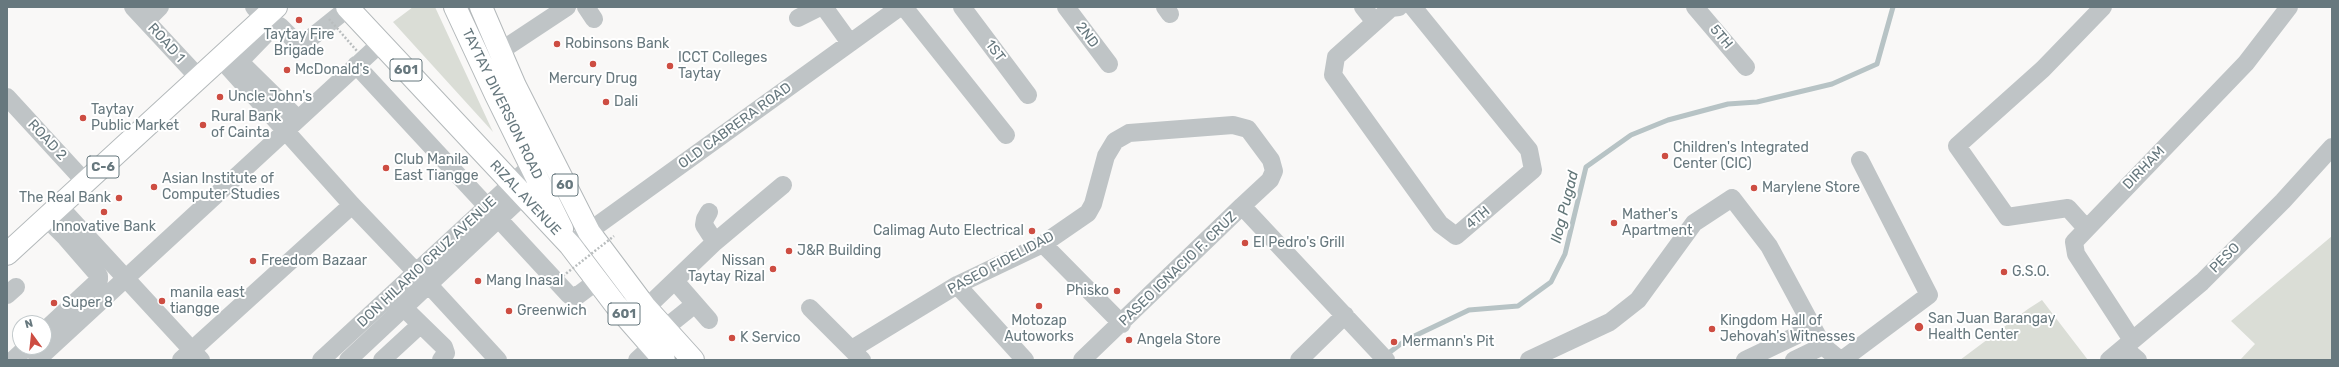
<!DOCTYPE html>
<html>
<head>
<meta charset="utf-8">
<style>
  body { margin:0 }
  #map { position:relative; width:2339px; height:367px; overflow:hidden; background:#f9f8f7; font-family:Rubik,sans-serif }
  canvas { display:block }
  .frame { position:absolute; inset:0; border:8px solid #67787e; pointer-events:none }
  .north { position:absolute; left:12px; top:315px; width:40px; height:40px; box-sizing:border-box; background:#fff; border:1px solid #c2c9cb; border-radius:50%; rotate:345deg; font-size:11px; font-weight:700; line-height:16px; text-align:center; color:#67787e }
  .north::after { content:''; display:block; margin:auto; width:14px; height:18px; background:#cd4d42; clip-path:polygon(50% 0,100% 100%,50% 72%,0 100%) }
</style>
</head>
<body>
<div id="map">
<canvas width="2339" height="367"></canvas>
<div class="frame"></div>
<div class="north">N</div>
</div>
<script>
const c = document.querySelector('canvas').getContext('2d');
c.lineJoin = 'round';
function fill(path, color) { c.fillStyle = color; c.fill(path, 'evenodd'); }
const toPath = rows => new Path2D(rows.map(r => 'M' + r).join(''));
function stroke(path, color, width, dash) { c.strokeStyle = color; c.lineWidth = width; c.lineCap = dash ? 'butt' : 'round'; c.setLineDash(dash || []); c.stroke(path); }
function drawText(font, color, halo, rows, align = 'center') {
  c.font = font + ' Rubik,sans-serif'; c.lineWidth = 4; c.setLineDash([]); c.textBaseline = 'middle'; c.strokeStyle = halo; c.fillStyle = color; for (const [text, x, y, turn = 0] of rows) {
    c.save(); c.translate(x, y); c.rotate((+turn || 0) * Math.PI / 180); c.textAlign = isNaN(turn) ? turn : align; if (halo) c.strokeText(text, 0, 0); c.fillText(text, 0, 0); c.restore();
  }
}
fill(toPath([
  [413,7,435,7,493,132,393,22],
  [2332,236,2332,360,2240,360,2255,344,2231,321],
  [2042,300,2088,360,1960,360,2028,309]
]), '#daddd6');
stroke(toPath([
  [1386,355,1406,340,1469,310,1518,306,1551,282,1565,254,1586,167,1631,135,1668,120,1728,104,1757,102,1832,84,1877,64,1893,7]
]), '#b7c3c5', 5);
const major = toPath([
  [347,7,570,245,615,304,664,360],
  [455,7,496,95,562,229],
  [481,7,515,86,589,232,646,308,693,360],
  [7,254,276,7]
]);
stroke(major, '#b3b8ba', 24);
stroke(toPath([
  [133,7,199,78],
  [254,7,264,18],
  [586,7,594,19],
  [824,7,850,43],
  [904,7,1006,135],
  [962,7,1028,95],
  [1066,7,1109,64],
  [1165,7,1170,14],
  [1363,7,1374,21],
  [1399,7,1391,8,1336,57,1333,75,1440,224,1456,236,1533,170,1529,150,1413,7],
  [1695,7,1746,67],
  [798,18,820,7],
  [146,21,160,7],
  [499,52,567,7],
  [221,59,352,205,416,272],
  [356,65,569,295,577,296,597,281],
  [7,97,86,183],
  [298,119,242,64,242,59,272,28,280,26,298,44,302,45,348,8],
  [60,207,201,360],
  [709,212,705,219,704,225,715,242],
  [2086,228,2068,208,2007,217,1957,146,2043,69,2103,7],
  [1043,244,1122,324],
  [570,245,900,7],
  [675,281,709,320],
  [429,285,498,360],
  [957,285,1025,360],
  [7,295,16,287],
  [404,308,444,347,446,353,441,360],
  [646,308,715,242,783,185],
  [810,308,862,360],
  [664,329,695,304],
  [44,331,99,280,99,276,66,238,47,219],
  [2132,340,2076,254,2074,242,2246,63,2289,7],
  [2124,348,2138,360],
  [852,349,957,285,1043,244,1088,213,1093,204,1106,156,1115,141,1129,133,1233,125,1248,129,1271,160,1274,171,1270,180,1242,206],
  [13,360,27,347],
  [37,360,381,43],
  [181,360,352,205],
  [321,360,532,165],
  [348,360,523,196],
  [382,360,420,325],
  [637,360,662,337],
  [1082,360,1242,206,1386,360],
  [1299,360,1345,315],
  [1529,360,1610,322,1638,300,1694,223,1732,198,1769,246,1823,346,1840,360],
  [1745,360,1812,328],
  [1794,360,1823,346],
  [1842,360,1929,295,1860,160],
  [2109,360,2202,282,2283,201,2332,147]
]), '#bfc4c6', 18);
stroke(major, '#fff', 22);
stroke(toPath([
  [329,19,357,51],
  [563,276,614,236]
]), '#b9bdbe', 2.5, [2, 2]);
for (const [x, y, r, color] of [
  [299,20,4,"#cd4d42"],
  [557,44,4,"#cd4d42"],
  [593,64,4,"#cd4d42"],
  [670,66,4,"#cd4d42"],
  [287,70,4,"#cd4d42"],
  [220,97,4,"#cd4d42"],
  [606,102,4,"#cd4d42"],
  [83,118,4,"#cd4d42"],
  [203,125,4,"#cd4d42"],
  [1665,156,4,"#cd4d42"],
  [386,168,4,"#cd4d42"],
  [154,187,4,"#cd4d42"],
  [1754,188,4,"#cd4d42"],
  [119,198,4,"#cd4d42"],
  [104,212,4,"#cd4d42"],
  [1614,223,4,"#cd4d42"],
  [1032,231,4,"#cd4d42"],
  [1245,243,4,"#cd4d42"],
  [789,251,4,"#cd4d42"],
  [253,261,4,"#cd4d42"],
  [773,269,4,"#cd4d42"],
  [2004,272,4,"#cd4d42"],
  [478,281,4,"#cd4d42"],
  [1117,291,4,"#cd4d42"],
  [162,301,4,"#cd4d42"],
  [54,303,4,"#cd4d42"],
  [1039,306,4,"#cd4d42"],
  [509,311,4,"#cd4d42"],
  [1919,327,5,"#cd4d42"],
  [1712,329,4,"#cd4d42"],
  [732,338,4,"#cd4d42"],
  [1129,340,4,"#cd4d42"],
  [1394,342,4,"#cd4d42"]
]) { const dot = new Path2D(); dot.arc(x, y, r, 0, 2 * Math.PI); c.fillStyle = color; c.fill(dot); stroke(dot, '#fff', 1.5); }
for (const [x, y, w] of [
  [406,70,32],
  [103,167,32],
  [565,185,26],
  [624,314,32]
]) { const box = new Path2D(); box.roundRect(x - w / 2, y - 11, w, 22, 3); c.fillStyle = '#fff'; c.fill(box); stroke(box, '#67787e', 1); }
drawText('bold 13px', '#67787e', null, [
  ["601",406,70],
  ["C-6",103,167],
  ["60",565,185],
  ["601",624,314]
]);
drawText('14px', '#67787e', '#fff', [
  ["Taytay Fire",299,35,"center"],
  ["Brigade",299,51,"center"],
  ["Robinsons Bank",565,44],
  ["ICCT Colleges",678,58],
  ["Taytay",678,74],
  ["McDonald's",295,70],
  ["Mercury Drug",593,79,"center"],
  ["Uncle John's",228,97],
  ["Dali",614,102],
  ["Taytay",91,110],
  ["Public Market",91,126],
  ["Rural Bank",211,117],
  ["of Cainta",211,133],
  ["Children's Integrated",1673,148],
  ["Center (CIC)",1673,164],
  ["Club Manila",394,160],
  ["East Tiangge",394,176],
  ["Asian Institute of",162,179],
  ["Computer Studies",162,195],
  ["Marylene Store",1762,188],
  ["The Real Bank",111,198,"right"],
  ["Mather's",1622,215],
  ["Apartment",1622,231],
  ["Innovative Bank",104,227,"center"],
  ["Calimag Auto Electrical",1024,231,"right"],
  ["El Pedro's Grill",1253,243],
  ["J&R Building",797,251],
  ["Freedom Bazaar",261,261],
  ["Nissan",765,261,"right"],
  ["Taytay Rizal",765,277,"right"],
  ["G.S.O.",2012,272],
  ["Mang Inasal",486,281],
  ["Phisko",1109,291,"right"],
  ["manila east",170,293],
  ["tiangge",170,309],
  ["Super 8",62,303],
  ["Greenwich",517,311],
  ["San Juan Barangay",1928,319],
  ["Health Center",1928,335],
  ["Motozap",1039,321,"center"],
  ["Autoworks",1039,337,"center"],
  ["Kingdom Hall of",1720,321],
  ["Jehovah's Witnesses",1720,337],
  ["K Servico",740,338],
  ["Angela Store",1137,340],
  ["Mermann's Pit",1402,342]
], 'left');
drawText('14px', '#67787e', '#fff', [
  ["2ND",1087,35,53],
  ["5TH",1721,37,50],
  ["ROAD 1",166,43,48],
  ["1ST",995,51,53],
  ["TAYTAY DIVERSION ROAD",502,104,64],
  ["OLD CABRERA ROAD",735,126,-36],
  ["ROAD 2",47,140,47],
  ["DIRHAM",2144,168,-46],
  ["RIZAL AVENUE",525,198,47],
  ["4TH",1478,218,-40],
  ["PESO",2225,258,-45],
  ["DON HILARIO CRUZ AVENUE",427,262,-43],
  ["PASEO FIDELIDAD",1001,263,-28],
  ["PASEO IGNACIO F. CRUZ",1178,269,-44]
]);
drawText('italic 15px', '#627678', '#fff', [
  ["Ilog Pugad",1565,207,-76]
]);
</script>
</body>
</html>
